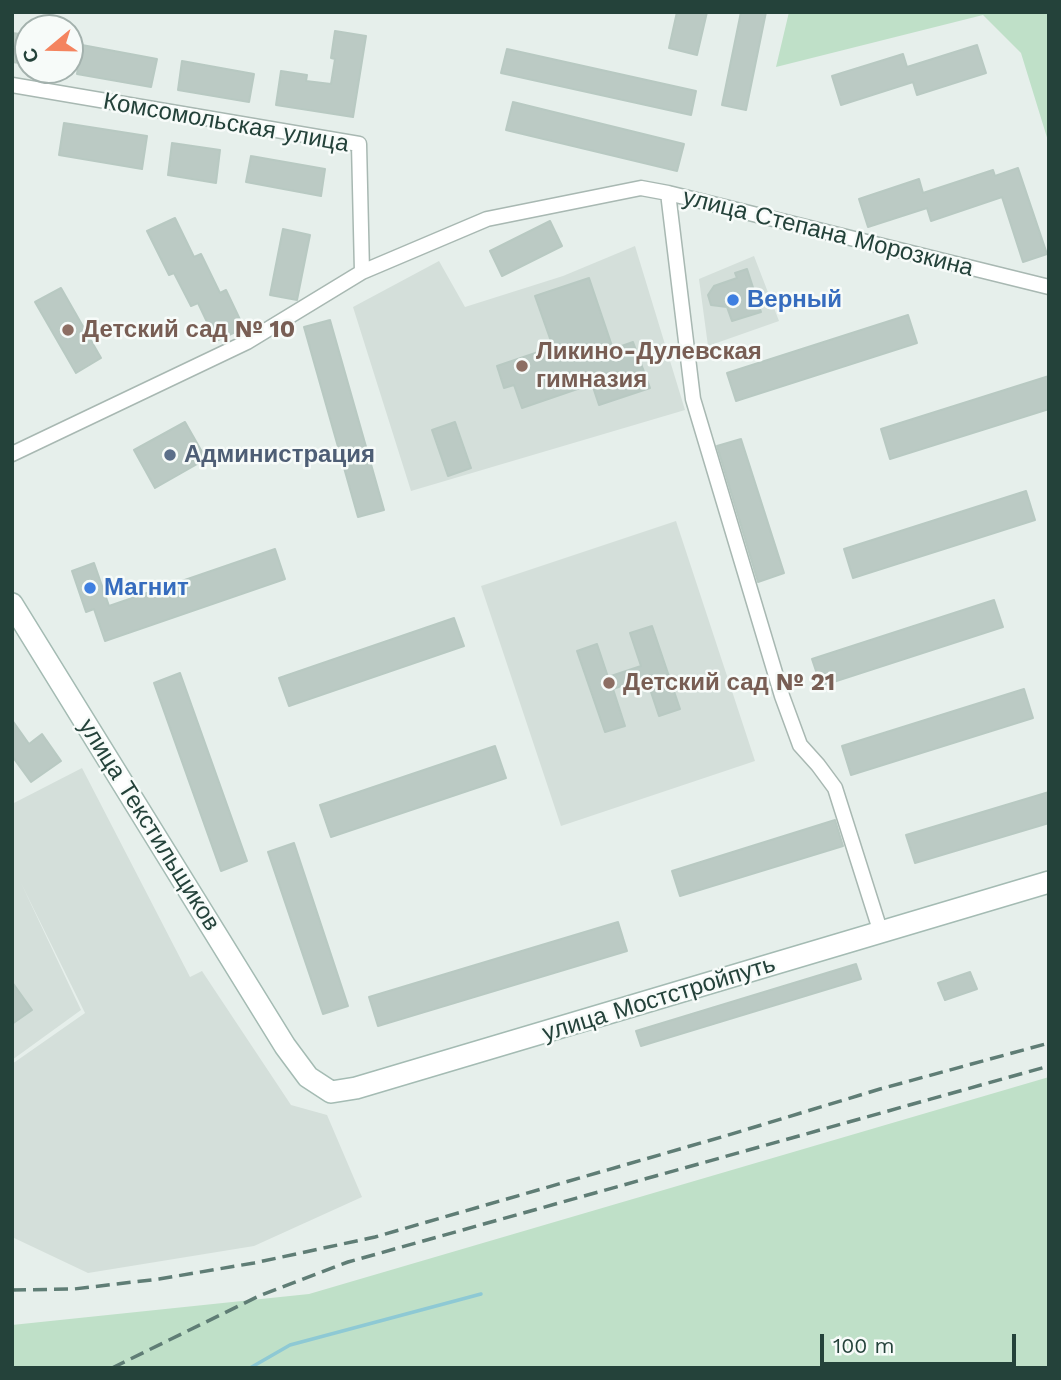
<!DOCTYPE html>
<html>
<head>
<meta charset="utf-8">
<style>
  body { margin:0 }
  #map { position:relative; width:1061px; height:1380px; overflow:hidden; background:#e6efeb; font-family:"Work Sans",sans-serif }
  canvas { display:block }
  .frame { position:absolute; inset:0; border:14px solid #24423a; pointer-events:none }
  .north { position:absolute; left:14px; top:14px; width:70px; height:70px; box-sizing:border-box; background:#f7fbf9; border:2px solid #a3b1ad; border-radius:50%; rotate:251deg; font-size:19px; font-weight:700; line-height:28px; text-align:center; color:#24423a }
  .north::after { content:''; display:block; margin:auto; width:24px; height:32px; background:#f4845f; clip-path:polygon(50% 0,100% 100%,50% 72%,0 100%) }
  .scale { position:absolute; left:820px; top:1334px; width:196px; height:32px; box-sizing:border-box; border:4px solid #24423a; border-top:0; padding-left:9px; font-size:21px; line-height:24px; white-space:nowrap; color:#24423a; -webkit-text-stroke:5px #f7fbf9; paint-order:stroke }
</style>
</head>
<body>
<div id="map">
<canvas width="1061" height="1380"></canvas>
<div class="frame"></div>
<div class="north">С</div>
<div class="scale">100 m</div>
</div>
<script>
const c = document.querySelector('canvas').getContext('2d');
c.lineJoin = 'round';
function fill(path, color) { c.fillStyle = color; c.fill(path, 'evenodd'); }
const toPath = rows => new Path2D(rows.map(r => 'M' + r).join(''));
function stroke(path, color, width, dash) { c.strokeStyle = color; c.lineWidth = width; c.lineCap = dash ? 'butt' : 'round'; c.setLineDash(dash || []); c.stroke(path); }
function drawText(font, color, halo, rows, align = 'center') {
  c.font = font + ' "Work Sans",sans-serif'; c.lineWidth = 5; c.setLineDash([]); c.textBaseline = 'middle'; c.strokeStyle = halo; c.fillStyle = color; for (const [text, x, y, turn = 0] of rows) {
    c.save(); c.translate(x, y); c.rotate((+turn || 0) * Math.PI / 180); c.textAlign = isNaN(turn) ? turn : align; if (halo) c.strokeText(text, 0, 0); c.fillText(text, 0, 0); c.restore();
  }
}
fill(toPath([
  [635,246,685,410,411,491,353,307,439,261,465,307,563,276],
  [754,256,779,321,708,346,699,279],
  [676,521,755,761,561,826,481,586],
  [82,768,190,977,202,971,291,1105,327,1115,362,1197,254,1246,88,1273,12,1237,12,1064,85,1013,21,883,81,1010,12,1060,12,804]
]), '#d4dfda');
fill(toPath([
  [789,12,1049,12,1049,144,1021,53,983,15,776,67],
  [1049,1077,1049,1368,12,1368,12,1325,309,1294]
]), '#bfe0c8');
stroke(toPath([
  [250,1368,290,1345,481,1294]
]), '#8ec9d4', 3.5);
const building = toPath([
  [677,12,707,12,697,55,669,48,677,12],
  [741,12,766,12,746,110,722,105,741,12],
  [335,31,366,36,353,117,276,105,281,71,307,75,306,81,331,84,335,59,331,58,335,31],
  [12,33,28,35,28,64,12,62,12,33],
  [82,45,157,59,151,87,77,74,82,45],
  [977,45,986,73,917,95,913,82,841,105,832,76,903,54,907,67,977,45],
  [507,49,696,91,691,115,501,73,507,49],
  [182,61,254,74,249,102,178,90,182,61],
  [513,102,684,144,677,171,506,130,513,102],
  [64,123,147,136,142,169,59,155,64,123],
  [172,143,220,150,216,183,168,175,172,143],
  [251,156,325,169,321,196,246,182,251,156],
  [1018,168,1047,254,1023,262,1002,197,931,221,927,208,868,227,859,199,919,179,923,193,993,170,995,176,1018,168],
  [175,218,194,257,201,254,220,293,226,290,244,328,216,341,198,303,191,306,174,273,169,275,147,231,175,218],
  [550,221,562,246,502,276,490,251,550,221],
  [283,229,310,235,297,300,270,295,283,229],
  [747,269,761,312,732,321,727,307,711,305,708,295,714,286,737,278,735,273,747,269],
  [589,278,613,349,633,342,650,388,599,405,592,384,522,408,514,385,504,388,497,366,553,347,535,296,589,278],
  [61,288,101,358,76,373,35,302,61,288],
  [908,315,917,343,736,401,727,373,908,315],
  [330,320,384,510,358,517,304,327,330,320],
  [1049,376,1049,409,890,459,881,429,1049,376],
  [185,422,206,459,155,488,134,450,185,422],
  [455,422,471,468,448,476,432,430,455,422],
  [741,439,784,573,758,582,717,446,741,439],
  [1026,491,1035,520,853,578,844,549,1026,491],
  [275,549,285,579,105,641,94,609,86,612,72,571,94,563,109,606,275,549],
  [994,600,1003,627,821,686,812,659,994,600],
  [454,618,464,646,289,706,279,678,454,618],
  [652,626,680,709,659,716,646,677,613,689,625,726,605,732,577,651,597,644,608,677,641,666,630,633,652,626],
  [180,673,247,861,221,871,154,683,180,673],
  [1024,689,1033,718,851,775,842,746,1024,689],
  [12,720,29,744,42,734,61,761,31,782,12,756,12,720],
  [495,746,506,778,331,837,320,805,495,746],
  [1049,792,1049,823,915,863,906,835,1049,792],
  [835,820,843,846,680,896,672,871,835,820],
  [294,843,348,1006,323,1014,268,852,294,843],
  [618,922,627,951,378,1026,369,997,618,922],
  [856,964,861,979,641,1046,636,1031,856,964],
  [970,972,977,989,945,1000,938,983,970,972],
  [12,982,32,1010,12,1024,12,982]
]);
fill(building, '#bbcac4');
stroke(building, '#b8c9c2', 2);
const street = toPath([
  [12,85,359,144,362,272],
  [668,193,693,399,782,696,800,745,818,765,835,788,881,933],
  [12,454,247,342,362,272,487,219,641,188,668,193,1049,287]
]);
const secondary = toPath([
  [12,604,285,1046,308,1077,331,1092,356,1088,1049,882]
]);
stroke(street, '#a8b8b2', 17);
stroke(secondary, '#a4bbb3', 24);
stroke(street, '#fff', 14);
stroke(secondary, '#fff', 21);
stroke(toPath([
  [12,1290,74,1289,159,1279,254,1263,375,1237,725,1136,880,1089,1049,1043],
  [112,1368,259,1296,348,1262,1049,1066]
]), '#5f7d75', 3.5, [14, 7]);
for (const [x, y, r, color] of [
  [733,300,7,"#3f7fe0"],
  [68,330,7,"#8d6e63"],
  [522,366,7,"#8d6e63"],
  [170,455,7,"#5c6f8a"],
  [90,588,7,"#3f7fe0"],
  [609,683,7,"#8d6e63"]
]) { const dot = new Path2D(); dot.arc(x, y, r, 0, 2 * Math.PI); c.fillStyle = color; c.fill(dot); stroke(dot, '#f7fbf9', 2.5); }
drawText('24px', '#24423a', '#f7fbf9', [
  ["Комсомольская улица",226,123,10],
  ["улица Степана Морозкина",828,233,14],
  ["улица Текстильщиков",149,825,58],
  ["улица Мостстройпуть",659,999,-17]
]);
drawText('bold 24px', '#366cbe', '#f7fbf9', [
  ["Верный",747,300],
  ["Магнит",104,588]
], 'left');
drawText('bold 24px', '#785e54', '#f7fbf9', [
  ["Детский сад № 10",82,330],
  ["Ликино-Дулевская",536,352],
  ["гимназия",536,380],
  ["Детский сад № 21",623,683]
], 'left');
drawText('bold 24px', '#4e5e75', '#f7fbf9', [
  ["Администрация",184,455]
], 'left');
</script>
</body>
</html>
